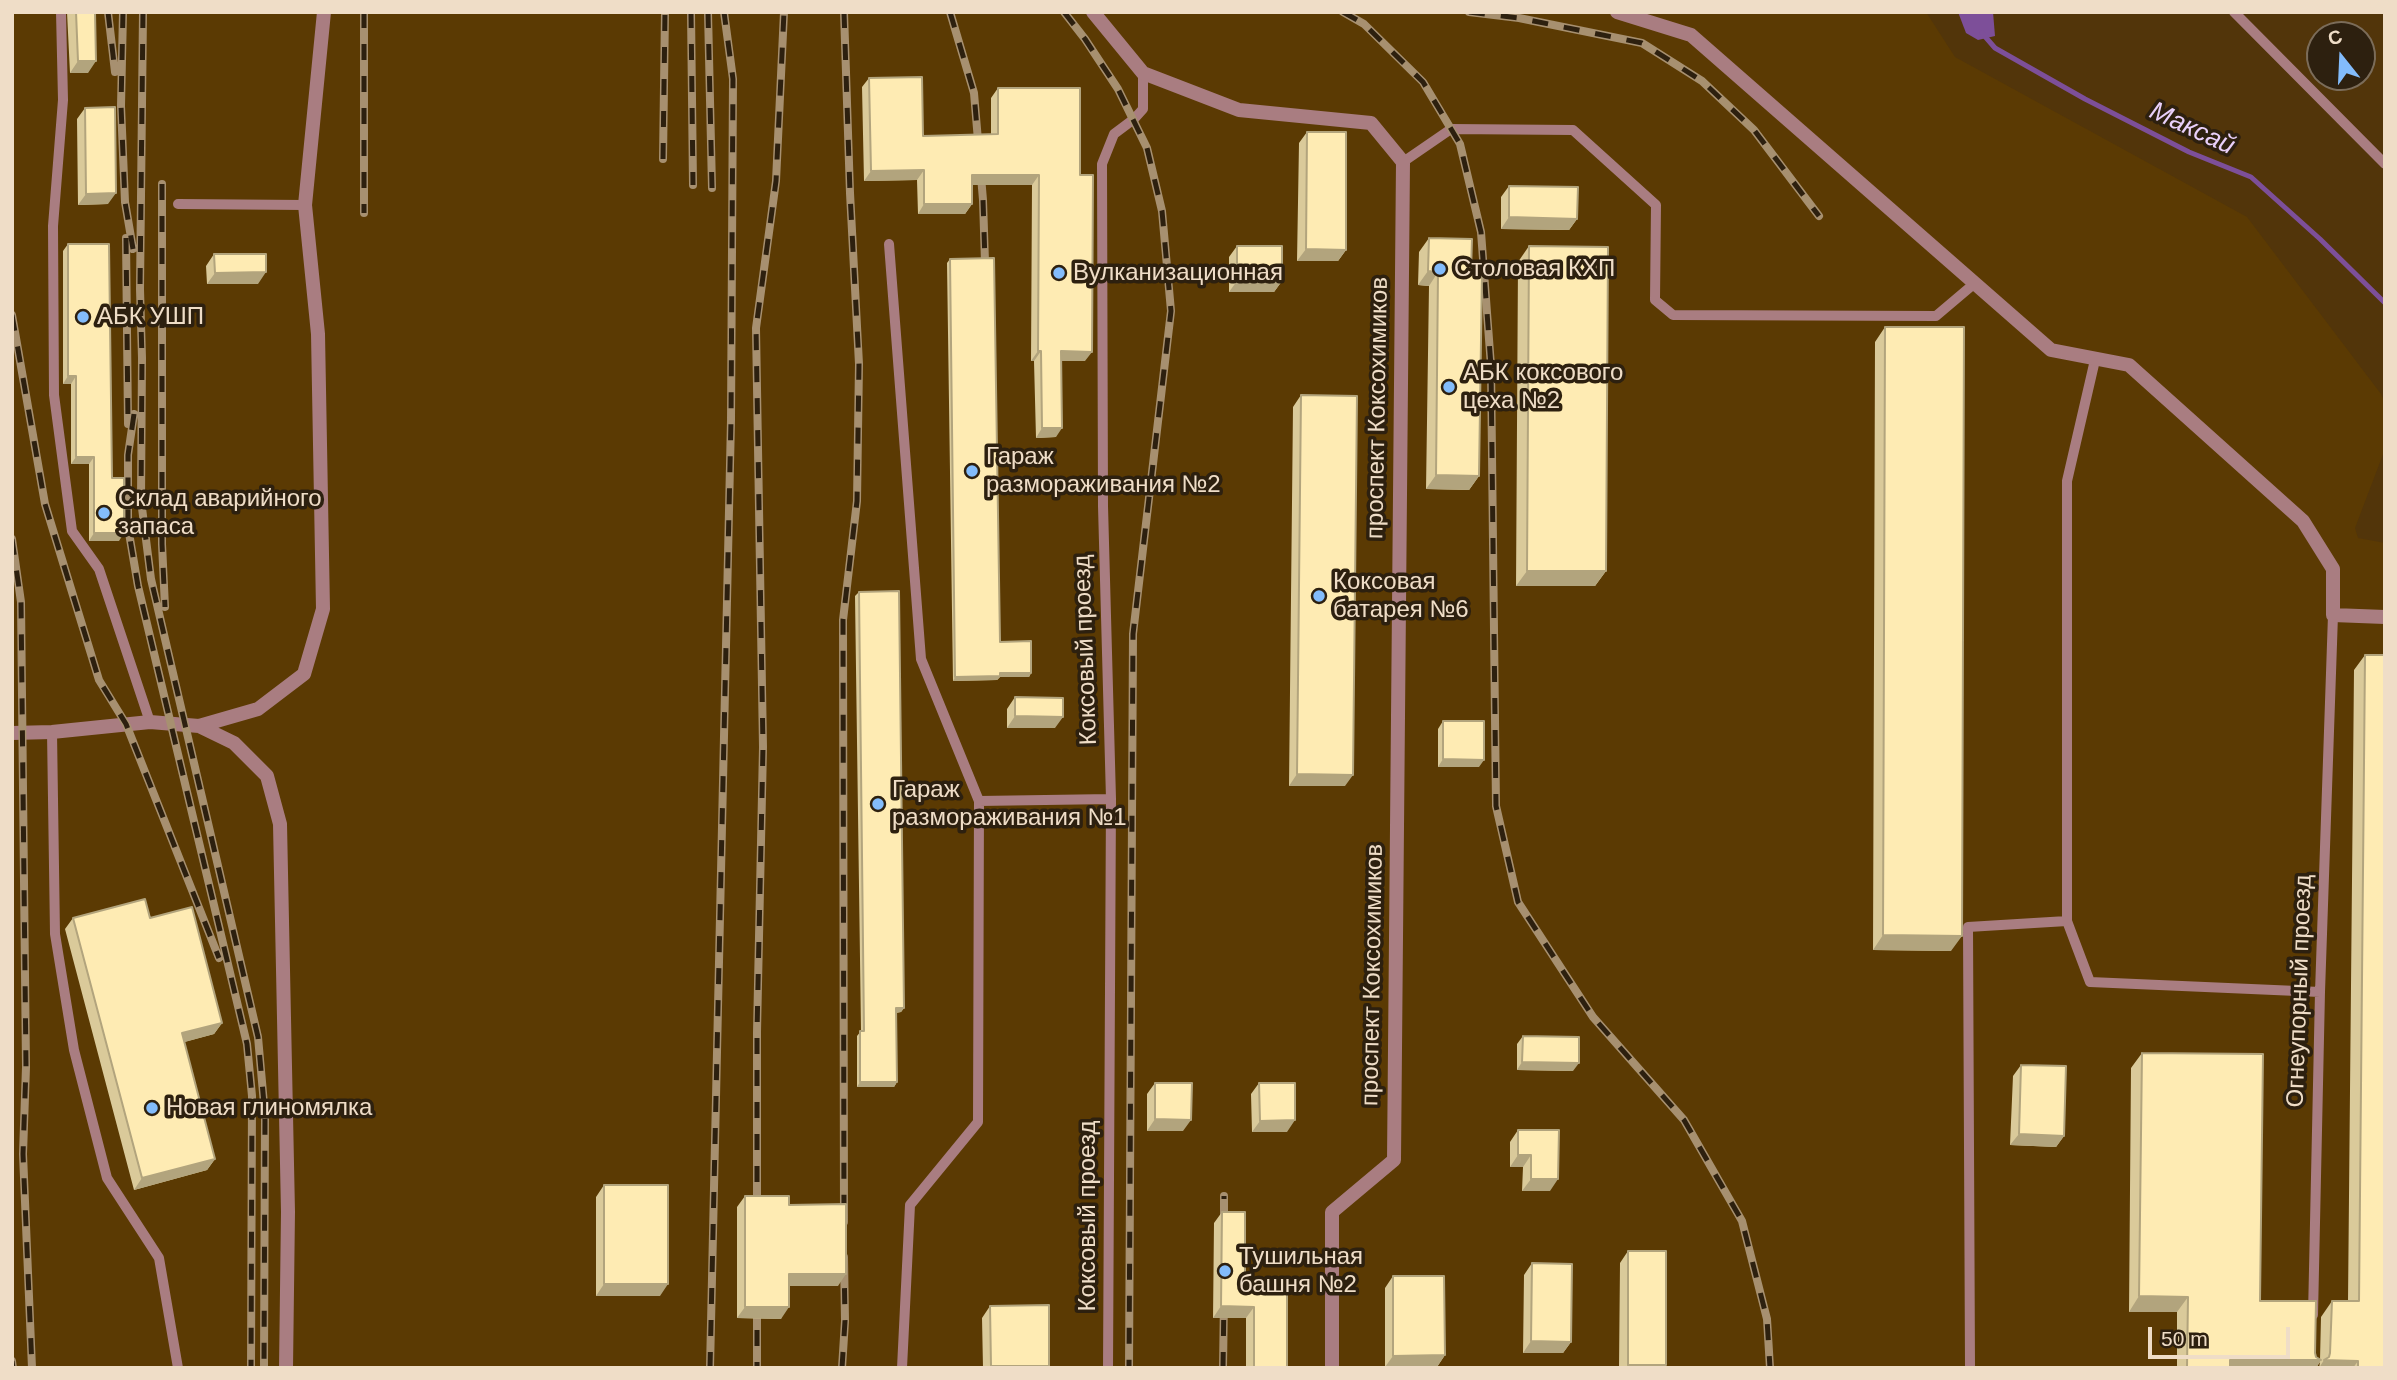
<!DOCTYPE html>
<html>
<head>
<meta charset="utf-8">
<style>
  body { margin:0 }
  #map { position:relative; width:2397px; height:1380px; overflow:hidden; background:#52350a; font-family:Arial,sans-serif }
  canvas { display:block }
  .frame { position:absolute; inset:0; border:14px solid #efddc7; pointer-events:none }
  .north { position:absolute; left:2306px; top:21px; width:70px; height:70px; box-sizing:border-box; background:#2d200f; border:2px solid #7b6c59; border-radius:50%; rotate:342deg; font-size:19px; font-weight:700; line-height:28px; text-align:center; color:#efddc7 }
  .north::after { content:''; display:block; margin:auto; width:24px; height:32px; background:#83bcfb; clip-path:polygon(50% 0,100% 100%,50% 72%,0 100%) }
  .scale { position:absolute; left:2148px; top:1327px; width:142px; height:32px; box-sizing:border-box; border:4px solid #efddc7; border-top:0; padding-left:9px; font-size:21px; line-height:24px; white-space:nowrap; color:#efddc7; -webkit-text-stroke:5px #2d200f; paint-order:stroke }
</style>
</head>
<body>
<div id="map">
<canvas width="2397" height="1380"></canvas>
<div class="frame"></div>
<div class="north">С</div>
<div class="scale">50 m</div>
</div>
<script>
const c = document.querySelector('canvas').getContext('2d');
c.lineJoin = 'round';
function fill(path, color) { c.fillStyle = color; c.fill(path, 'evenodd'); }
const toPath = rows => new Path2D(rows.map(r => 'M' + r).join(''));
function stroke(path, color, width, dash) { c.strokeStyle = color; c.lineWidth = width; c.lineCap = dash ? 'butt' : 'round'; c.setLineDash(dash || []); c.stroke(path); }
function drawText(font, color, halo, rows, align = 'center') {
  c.font = font + ' Arial,sans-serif'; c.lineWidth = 7; c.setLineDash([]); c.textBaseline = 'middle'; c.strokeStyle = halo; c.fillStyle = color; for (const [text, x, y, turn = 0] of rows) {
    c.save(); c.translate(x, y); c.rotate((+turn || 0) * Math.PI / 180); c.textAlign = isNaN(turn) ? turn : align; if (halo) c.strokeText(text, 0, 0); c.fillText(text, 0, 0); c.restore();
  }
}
fill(toPath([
  [12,12,1926,12,1955,57,2247,217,2381,394,2385,403,2385,449,2355,528,2358,538,2385,543,2385,1368,12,1368]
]), '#5b3a03');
fill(toPath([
  [1958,12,1993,12,1995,36,1978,40,1966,33]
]), '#7d4f99');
stroke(toPath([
  [1982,33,1995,48,2085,99,2189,152,2251,177,2320,239,2385,303]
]), '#7d4f99', 5);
stroke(toPath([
  [61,12,63,100,53,226,54,395,72,531,99,569,150,722],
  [2234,12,2385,164],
  [1403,162,1451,129,1573,130,1656,205,1655,300,1673,315,1936,316,1975,283],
  [178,204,305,205],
  [889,244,921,659,979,801,978,1122,910,1205,902,1368],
  [2095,360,2067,481,2067,921,2090,982,2320,992],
  [52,732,55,934,74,1050,107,1178,159,1258,178,1368],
  [979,801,1111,799],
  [2313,1315,2320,992,2333,615],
  [1108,1368,1111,799,1103,506,1102,164,1114,134,1134,119,1143,109,1143,73],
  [1970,1368,1968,927,2067,921]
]), '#a97d81', 10);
stroke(toPath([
  [1093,12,1143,73,1239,110,1371,123,1403,162,1394,1160,1332,1212,1332,1368],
  [1617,12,1691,35,2051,350,2129,365,2303,521,2333,569,2333,615,2385,617],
  [199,726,258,709,304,674,323,609,318,334,305,205,324,12],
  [12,733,52,732,150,722,199,726,234,743,267,776,280,824,288,1212,286,1368]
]), '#a97d81', 14);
const rail = toPath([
  [108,12,115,72],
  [123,12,121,106,125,202,133,249],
  [143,12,140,289,142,358,141,500,151,579,258,1037,265,1115,264,1368],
  [364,12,364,213],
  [691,12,693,185],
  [708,12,712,188],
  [844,12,850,193,859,364,857,501,843,620,844,1222],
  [950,12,974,93,983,200,985,262],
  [1064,12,1085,39,1118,89,1147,148,1162,211,1171,311,1133,634,1129,1368],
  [1343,12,1364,24,1423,82,1460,144,1481,232,1491,366,1496,806,1518,902,1593,1017,1684,1120,1742,1221,1767,1319,1770,1368],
  [1469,12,1519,18,1642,43,1702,81,1754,130,1819,216],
  [663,159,665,12],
  [162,184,162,544,165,607],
  [126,238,128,424],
  [12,315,45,504,99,680,126,724,219,958],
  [134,414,128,455,128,527,138,586,247,1044,252,1096,251,1368],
  [12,539,21,602,26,1067,23,1154,32,1368],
  [757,1214,757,1032,763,747,756,328,776,181,784,12],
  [1224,1231,1224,1196],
  [757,1298,757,1368],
  [12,1361,13,1368],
  [710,1368,731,420,733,79,724,12],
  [842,1368,845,1321,844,1257],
  [1223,1368,1224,1298]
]);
stroke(rail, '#a79070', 8);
stroke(rail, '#2d200f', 5, [16]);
fill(toPath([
  [67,12,95,12,88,73,70,73],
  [869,78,923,136,991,134,991,98,998,88,1080,175,1085,361,1061,361,1056,437,1036,438,1034,361,1031,361,1032,185,972,185,972,204,965,214,918,214,917,180,864,181,862,87],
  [85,108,108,204,78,205,77,119],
  [1307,132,1346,250,1338,261,1297,261,1299,143],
  [1509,186,1577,219,1569,230,1501,229,1501,197],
  [1429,238,1471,272,1479,476,1469,490,1426,489,1429,286,1418,285,1419,252],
  [68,244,112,478,119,541,89,541,89,464,71,464,71,384,63,384,63,251],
  [1237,246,1282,281,1274,292,1229,292,1229,257],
  [1529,246,1606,571,1595,586,1516,586,1518,262],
  [214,254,258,284,207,284,206,266],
  [950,259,1000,642,1031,673,1029,677,1000,677,997,680,953,681,947,263],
  [1885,327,1951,951,1873,950,1875,342],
  [1301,395,1345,786,1289,786,1293,407],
  [859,592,904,1008,901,1012,896,1013,897,1082,894,1087,857,1087,857,1036,861,1031,855,596],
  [2365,655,2385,1368,2319,1368,2320,1362,2316,1368,2177,1368,2177,1312,2129,1312,2131,1068,2142,1053,2260,1301,2315,1353,2316,1357,2320,1360,2321,1317,2332,1301,2348,1301,2354,670],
  [1015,697,1055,728,1007,728,1007,709],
  [1443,721,1479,767,1438,767,1438,729],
  [73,918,150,918,222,1023,214,1034,184,1042,215,1159,207,1170,134,1190,65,929],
  [1523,1036,1573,1071,1517,1070,1517,1044],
  [2021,1065,2064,1136,2056,1147,2010,1145,2013,1076],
  [1155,1083,1183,1131,1147,1131,1147,1094],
  [1259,1083,1287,1132,1252,1132,1251,1094],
  [1518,1130,1550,1191,1522,1191,1523,1167,1510,1167,1510,1142],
  [604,1185,660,1296,596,1296,596,1197],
  [745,1196,789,1205,838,1286,789,1286,781,1319,737,1318,737,1207],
  [1222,1212,1245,1280,1287,1368,1246,1368,1246,1318,1213,1318,1214,1223],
  [1628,1251,1664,1368,1619,1368,1620,1263],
  [1532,1263,1571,1342,1563,1353,1523,1353,1524,1275],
  [1393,1276,1445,1355,1437,1367,1385,1367,1385,1288],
  [990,1306,1048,1368,983,1368,982,1318]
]), '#daca9a');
fill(toPath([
  [78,61,96,61,88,73,70,73],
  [924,170,917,180,864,181,871,171],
  [972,175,1039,175,1032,185,965,185],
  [116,193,108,204,78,205,86,194],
  [924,204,972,204,965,214,918,214],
  [1509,217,1577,219,1569,230,1501,229],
  [1306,249,1346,250,1338,261,1297,261],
  [1428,271,1438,272,1429,286,1418,285],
  [266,272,258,284,207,284,215,273],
  [1237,281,1282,281,1274,292,1229,292],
  [1038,351,1041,351,1034,361,1031,361],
  [1061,351,1092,352,1085,361,1054,361],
  [68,376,76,376,71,384,63,384],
  [1042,428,1062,428,1056,437,1036,438],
  [76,457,94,457,89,464,71,464],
  [1436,475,1479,476,1469,490,1426,489],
  [94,533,124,533,119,541,89,541],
  [1527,571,1606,571,1595,586,1516,586],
  [1000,673,1031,673,1029,677,1000,677,997,680,953,681,955,677],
  [1015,716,1063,717,1055,728,1007,728],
  [1443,759,1484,760,1479,767,1438,767],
  [1297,774,1353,775,1345,786,1289,786],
  [1883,935,1962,936,1951,951,1873,950],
  [896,1008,904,1008,901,1012,893,1013],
  [222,1023,214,1034,174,1045,182,1033],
  [1522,1062,1579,1063,1573,1071,1517,1070],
  [860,1082,897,1082,894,1087,857,1087],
  [1155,1119,1191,1120,1183,1131,1147,1131],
  [1295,1120,1287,1132,1252,1132,1260,1121],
  [2019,1134,2064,1136,2056,1147,2010,1145],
  [1518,1155,1531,1155,1523,1167,1510,1167],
  [215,1159,207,1170,134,1190,142,1178],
  [1531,1179,1558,1179,1550,1191,1522,1191],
  [789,1274,846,1274,838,1286,781,1286],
  [604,1284,668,1284,660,1296,596,1296],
  [2139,1296,2188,1297,2177,1312,2129,1312],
  [1221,1306,1254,1307,1246,1318,1213,1318],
  [745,1307,789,1307,781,1319,737,1318],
  [1531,1341,1571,1342,1563,1353,1523,1353],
  [1445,1355,1437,1367,1385,1367,1393,1356],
  [2230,1360,2321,1360,2316,1368,2225,1368],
  [2324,1360,2358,1361,2353,1368,2319,1368],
  [1628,1365,1666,1365,1664,1368,1625,1368],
  [991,1366,1049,1366,1048,1368,990,1368]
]), '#b2a47d');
const building = toPath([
  [76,12,95,12,96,61,78,61,76,12],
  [922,77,923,136,998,134,998,88,1080,88,1080,175,1093,175,1092,352,1061,351,1062,428,1042,428,1041,351,1038,351,1039,175,972,175,972,204,924,204,924,170,871,171,869,78,922,77],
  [115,107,116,193,86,194,85,108,115,107],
  [1307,132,1346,132,1346,250,1306,249,1307,132],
  [1509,186,1578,187,1577,219,1509,217,1509,186],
  [1429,238,1472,239,1471,272,1482,272,1479,476,1436,475,1438,272,1428,271,1429,238],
  [68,244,109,244,112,478,124,478,124,533,94,533,94,457,76,457,76,376,68,376,68,244],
  [1237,246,1282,246,1282,281,1237,281,1237,246],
  [1529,246,1608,247,1606,571,1527,571,1529,246],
  [214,254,266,254,266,272,215,273,214,254],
  [994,258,1000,642,1031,641,1031,673,1000,673,1000,676,955,677,950,259,994,258],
  [1885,327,1964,327,1962,936,1883,935,1885,327],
  [1301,395,1357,396,1353,775,1297,774,1301,395],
  [899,591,904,1008,896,1008,897,1082,860,1082,860,1031,864,1031,859,592,899,591],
  [2365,655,2385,655,2385,1368,2358,1368,2358,1361,2324,1360,2329,1357,2330,1353,2332,1301,2359,1301,2365,655],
  [1015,697,1063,698,1063,717,1015,716,1015,697],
  [1443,721,1484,721,1484,760,1443,759,1443,721],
  [145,899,150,918,192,907,222,1023,182,1033,215,1159,142,1178,73,918,145,899],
  [1523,1036,1579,1037,1579,1063,1522,1062,1523,1036],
  [2142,1053,2263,1054,2260,1301,2316,1301,2315,1353,2316,1357,2321,1360,2230,1360,2230,1368,2187,1368,2188,1297,2139,1296,2142,1053],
  [2021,1065,2066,1066,2064,1136,2019,1134,2021,1065],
  [1155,1083,1192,1083,1191,1120,1155,1119,1155,1083],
  [1259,1083,1295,1083,1295,1120,1260,1121,1259,1083],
  [1518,1130,1559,1130,1558,1179,1531,1179,1531,1155,1518,1155,1518,1130],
  [604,1185,668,1185,668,1284,604,1284,604,1185],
  [745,1196,789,1196,789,1205,846,1204,846,1274,789,1274,789,1307,745,1307,745,1196],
  [1222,1212,1245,1212,1245,1280,1287,1280,1287,1368,1254,1368,1254,1307,1221,1306,1222,1212],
  [1628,1251,1666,1251,1666,1365,1628,1365,1628,1251],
  [1532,1263,1572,1264,1571,1342,1531,1341,1532,1263],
  [1393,1276,1444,1276,1445,1355,1393,1356,1393,1276],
  [1049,1305,1049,1366,991,1366,990,1306,1049,1305]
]);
fill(building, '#feebb3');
stroke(building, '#b2a47d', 2);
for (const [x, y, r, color] of [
  [1440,269,7,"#83bcfb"],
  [1059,273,7,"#83bcfb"],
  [83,317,7,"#83bcfb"],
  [1449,387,7,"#83bcfb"],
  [972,471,7,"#83bcfb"],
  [104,513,7,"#83bcfb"],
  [1319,596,7,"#83bcfb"],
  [878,804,7,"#83bcfb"],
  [152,1108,7,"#83bcfb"],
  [1225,1271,7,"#83bcfb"]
]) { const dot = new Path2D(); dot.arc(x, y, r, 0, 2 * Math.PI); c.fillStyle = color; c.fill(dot); stroke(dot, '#2d200f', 2.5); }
drawText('24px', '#efddc7', '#2d200f', [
  ["Столовая КХП",1454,269],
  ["Вулканизационная",1073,273],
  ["АБК УШП",97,317],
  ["АБК коксового",1463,373],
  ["цеха №2",1463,401],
  ["Гараж",986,457],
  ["размораживания №2",986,485],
  ["Склад аварийного",118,499],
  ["запаса",118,527],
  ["Коксовая",1333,582],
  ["батарея №6",1333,610],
  ["Гараж",892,790],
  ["размораживания №1",892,818],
  ["Новая глиномялка",166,1108],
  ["Тушильная",1239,1257],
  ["башня №2",1239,1285]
], 'left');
drawText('24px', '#efddc7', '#2d200f', [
  ["проспект Коксохимиков",1378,408,-89],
  ["Коксовый проезд",1086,650,-92],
  ["проспект Коксохимиков",1373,975,-89],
  ["Огнеупорный проезд",2300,991,-88],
  ["Коксовый проезд",1088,1216,-90]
]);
drawText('italic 26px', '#e9d0fa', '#2d200f', [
  ["Максай",2192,129,25]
]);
</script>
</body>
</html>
